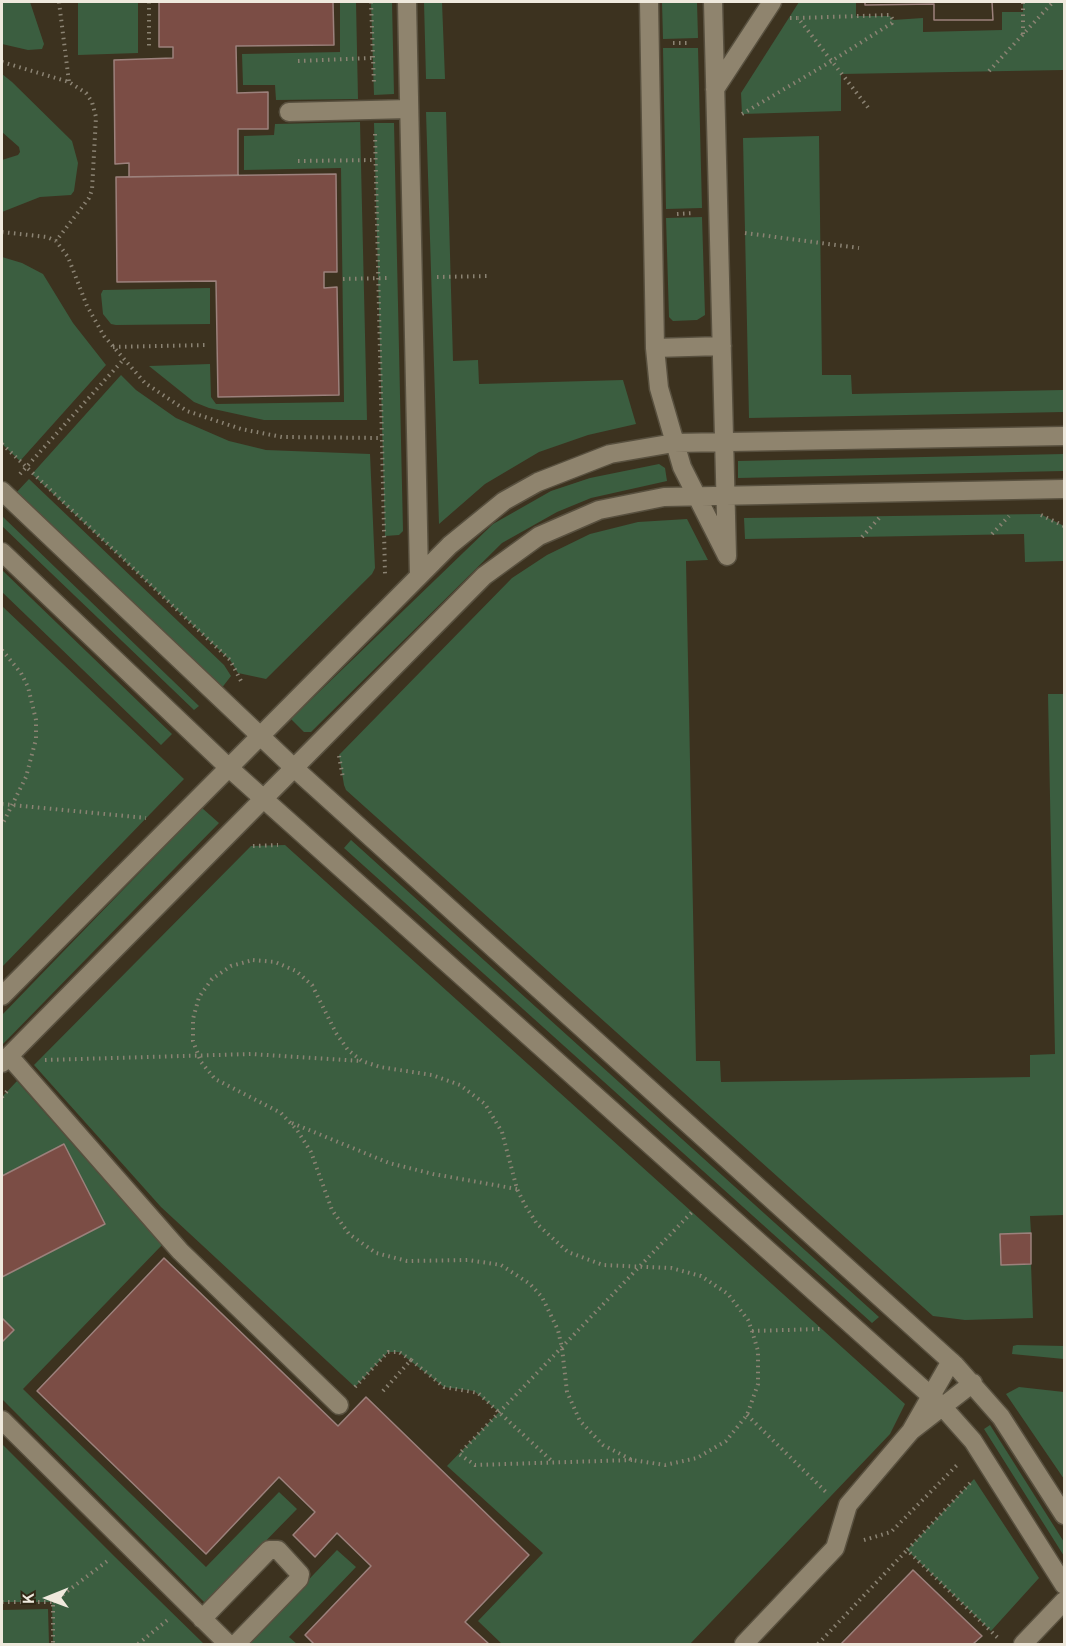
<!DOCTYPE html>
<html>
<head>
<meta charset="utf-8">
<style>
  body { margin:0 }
  #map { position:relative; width:1066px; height:1646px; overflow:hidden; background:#3c321f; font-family:Overpass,sans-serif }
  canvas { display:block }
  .frame { position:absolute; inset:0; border:3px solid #efe9dd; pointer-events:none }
  .north { position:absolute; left:18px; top:1568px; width:60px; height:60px; -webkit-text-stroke:4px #312815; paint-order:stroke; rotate:269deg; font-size:16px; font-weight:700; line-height:24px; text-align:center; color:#efe9dd }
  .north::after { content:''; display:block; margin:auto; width:21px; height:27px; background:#efe9dd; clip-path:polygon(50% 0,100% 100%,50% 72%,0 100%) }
</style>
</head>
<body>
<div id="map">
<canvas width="1066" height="1646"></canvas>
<div class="frame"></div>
<div class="north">K</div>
</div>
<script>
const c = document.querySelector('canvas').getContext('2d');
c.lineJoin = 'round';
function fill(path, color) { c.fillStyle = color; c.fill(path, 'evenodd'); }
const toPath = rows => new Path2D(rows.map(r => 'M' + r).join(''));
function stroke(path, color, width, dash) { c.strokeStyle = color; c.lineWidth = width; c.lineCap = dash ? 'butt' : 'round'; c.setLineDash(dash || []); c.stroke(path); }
fill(toPath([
  [2,2,30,2,44,44,42,49,28,50,2,44],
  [78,2,138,2,138,53,78,55],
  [340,2,356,2,358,99,276,100,275,85,243,85,242,54,340,52],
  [371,2,392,2,394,94,374,95],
  [424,2,442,2,445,79,426,79],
  [662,2,697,2,698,38,663,39],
  [799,2,856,2,856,16,890,16,893,20,923,18,923,32,1002,30,1002,12,1023,12,1023,2,1064,2,1064,70,841,74,841,111,742,114,741,93],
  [663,48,698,48,702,208,666,209],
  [2,74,12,82,72,141,78,163,74,191,71,195,40,197,2,212,2,160,18,155,20,152,19,147,2,132],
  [426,112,446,112,453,361,478,360,479,384,623,380,636,424,588,435,539,452,485,484,439,524],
  [360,122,367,420,264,420,209,408,194,402,149,366,210,364,211,397,216,404,344,402,341,168,244,170,244,136,274,135,275,124],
  [374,123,394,123,403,531,399,535,385,536],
  [819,136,822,375,851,375,852,394,1064,390,1064,412,749,418,743,138],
  [702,217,705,315,697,320,673,321,669,317,666,218],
  [2,257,22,263,43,274,73,323,106,365,20,461,2,444],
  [210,288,210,324,116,325,111,324,103,314,101,294,103,290],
  [121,375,136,390,176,418,229,441,266,450,370,454,375,568,372,574,266,679,238,673,230,660,32,474],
  [1064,454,1064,471,738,478,738,461],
  [659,464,665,468,667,481,591,498,557,512,502,543,311,732,304,732,291,719,493,524,551,491,590,478],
  [29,479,224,665,231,676,221,689,15,494],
  [1040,514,1064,526,1064,561,1025,562,1024,534,745,539,744,518],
  [2,516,199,706,194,710,2,526],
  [687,519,708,560,686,561,696,1061,720,1061,721,1082,1030,1077,1030,1055,1055,1054,1048,694,1064,694,1064,1215,1030,1216,1031,1233,1000,1234,1001,1265,1031,1264,1033,1318,965,1320,933,1316,346,790,344,785,339,755,512,578,547,555,590,534,638,522],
  [2,570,172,734,161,745,2,592],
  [2,606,184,779,2,967],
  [202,808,219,823,2,1045,2,1015],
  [351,840,879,1317,872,1323,344,848],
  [285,845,905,1404,890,1434,690,1644,502,1644,478,1621,543,1553,447,1466,499,1412,474,1391,444,1387,399,1352,388,1352,355,1387,161,1207,34,1065,251,846],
  [17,1081,162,1245,23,1389,206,1567,279,1492,297,1509,205,1603,2,1399,2,1342,13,1330,2,1318,2,1277,105,1224,64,1144,2,1176,2,1097],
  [1017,1345,1064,1346,1064,1359,1012,1354,1013,1346],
  [1019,1387,1064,1392,1064,1479,1006,1394],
  [990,1425,1064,1542,1064,1556,984,1429],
  [2,1444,114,1556,204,1644,53,1644,52,1602,2,1602],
  [974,1479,1039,1578,991,1631,907,1550],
  [337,1550,356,1567,289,1637,297,1644,247,1644],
  [48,1609,49,1644,2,1644,2,1610]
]), '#3b5e40');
const building = toPath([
  [159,2,333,2,334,45,236,46,237,93,268,92,268,129,238,129,238,175,129,177,129,163,115,164,114,60,173,58,173,47,159,47,159,2],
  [865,2,1013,2,992,2,993,20,934,20,934,4,865,5,865,2],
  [865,2,1013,2,992,2,993,20,934,20,934,4,865,5,865,2],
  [336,174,337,272,324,272,324,288,337,287,339,395,218,397,216,281,117,282,116,177,336,174],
  [64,1144,105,1224,2,1277,2,1176,64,1144],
  [1031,1233,1031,1264,1001,1265,1000,1234,1031,1233],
  [164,1258,338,1426,366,1397,529,1555,465,1622,489,1644,314,1644,305,1635,371,1566,337,1533,315,1557,293,1535,315,1512,279,1477,206,1554,37,1391,164,1258],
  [2,1318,14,1330,2,1342,2,1318],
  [913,1570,982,1636,973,1644,841,1644,913,1570]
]);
fill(building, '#7b4d45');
stroke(building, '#9c817c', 1.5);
const minor = toPath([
  [407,2,419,575],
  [649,2,655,348,659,388,682,467,727,556,713,2],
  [715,89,772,2],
  [289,112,409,109],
  [655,348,722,346],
  [2,491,293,767,955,1365,1001,1417,1064,1515],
  [2,552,228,767,941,1405,973,1441,1064,1585],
  [2,996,450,545,504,501,538,482,610,454,674,443,1064,436],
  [9,1056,180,1251,339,1405],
  [2,1063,484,576,539,536,599,510,664,497,1064,489],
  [951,1361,911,1431,973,1383],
  [2,1420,228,1644],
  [202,1619,269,1550,278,1550,300,1574,299,1579,236,1644],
  [744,1644,835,1548,848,1505,911,1431],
  [1023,1644,1064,1601]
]);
stroke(minor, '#58503f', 21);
stroke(toPath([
  [59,2,69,82],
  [149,2,149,48],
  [371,2,374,85],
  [790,18,798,18,870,110],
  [1023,34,1023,2],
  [673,43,689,43],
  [298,61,373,58],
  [2,62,69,82,86,93,92,102,96,117,92,190,89,198,56,241],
  [989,71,1053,2],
  [742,114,830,62,892,23,893,20,890,15,798,18],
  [375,134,385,574],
  [298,161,375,160],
  [677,214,694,213],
  [2,232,47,237,56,241,68,257,87,306,104,336,145,383,187,411,241,429,282,437,382,438],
  [745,233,859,248],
  [437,277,488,276],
  [343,279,390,278],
  [113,347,205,345],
  [2,444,230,660,241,681],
  [20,474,123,360],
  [1041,515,1064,526],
  [992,534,1009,516],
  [862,537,880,517],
  [2,650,21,673,28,687,36,720,36,739,26,777,2,825],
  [339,756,343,778],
  [2,804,146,818],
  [253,846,278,845],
  [253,960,275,962,296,971,312,985,336,1033,348,1050,362,1061,380,1067,432,1075,460,1085,485,1104,502,1132,517,1189,525,1205,537,1224,568,1252,603,1265,671,1268,701,1276,728,1294,748,1320,752,1331,758,1351,758,1384,747,1415,726,1441,697,1458,665,1465,632,1460,603,1445,580,1421,567,1392,562,1348,558,1330,542,1297,530,1284,501,1265,468,1260,407,1261,376,1253,349,1234,332,1210,311,1152,297,1130,281,1113,215,1079,201,1062,193,1041,193,1019,199,997,212,979,231,966,253,960],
  [45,1060,251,1054,361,1061],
  [2,1097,8,1090],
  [292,1123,389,1163,433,1174,517,1189],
  [752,1331,820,1329],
  [355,1387,388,1352,399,1352,411,1360],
  [383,1391,411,1360,444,1387,478,1393,553,1462],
  [747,1415,828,1494],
  [632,1460,475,1465,459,1454,692,1212],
  [970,1483,907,1550,1000,1640],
  [864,1540,891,1532,958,1464],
  [2,1602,53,1602,53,1644],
  [53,1602,110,1559],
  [138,1644,170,1618],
  [818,1644,907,1550]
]), '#8b8373', 4, [1.5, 4.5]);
stroke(minor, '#8f846e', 18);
</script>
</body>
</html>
